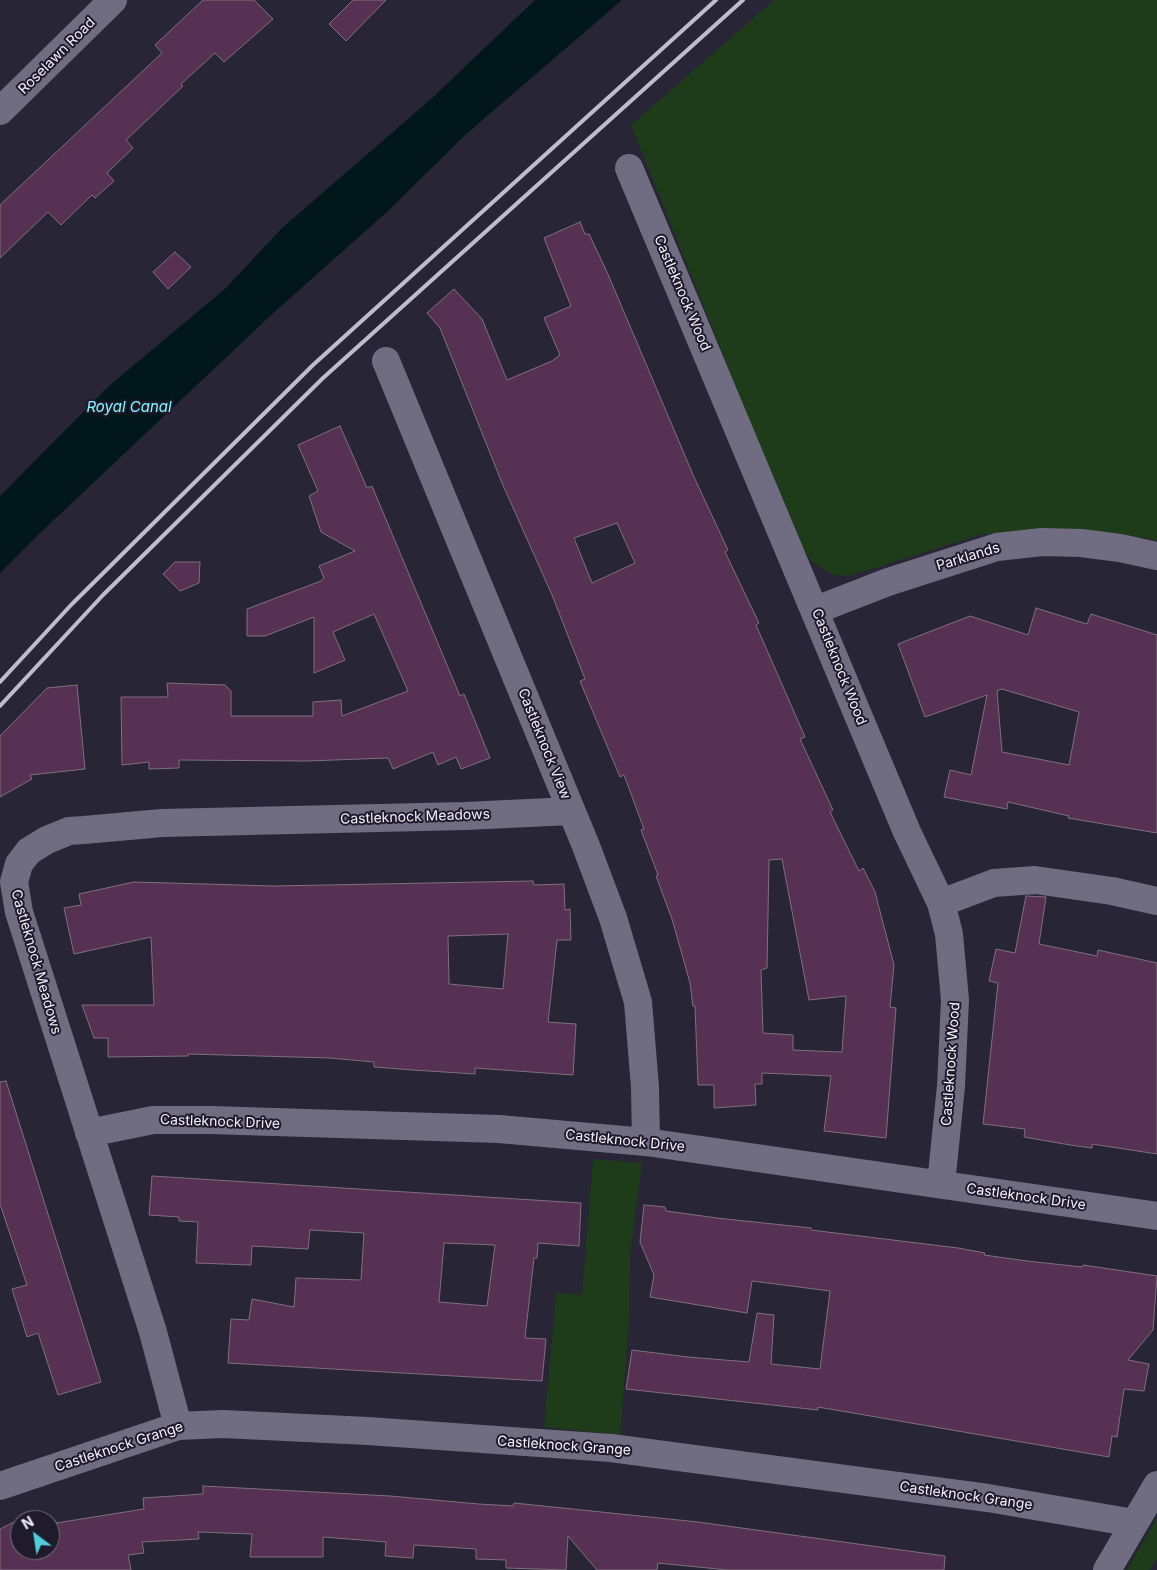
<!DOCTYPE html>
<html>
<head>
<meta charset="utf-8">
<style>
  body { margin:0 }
  #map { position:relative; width:1157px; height:1570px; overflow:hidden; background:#282536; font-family:Inter,sans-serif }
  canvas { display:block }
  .north { position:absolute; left:10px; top:1510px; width:50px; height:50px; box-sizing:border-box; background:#1f1b2c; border:1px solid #73707f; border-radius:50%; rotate:329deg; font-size:14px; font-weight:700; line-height:20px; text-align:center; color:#f2f0fc }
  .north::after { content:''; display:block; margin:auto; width:18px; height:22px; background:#53cbdb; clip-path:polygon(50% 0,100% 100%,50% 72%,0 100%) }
</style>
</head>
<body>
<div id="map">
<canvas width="1157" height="1570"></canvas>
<div class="north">N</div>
</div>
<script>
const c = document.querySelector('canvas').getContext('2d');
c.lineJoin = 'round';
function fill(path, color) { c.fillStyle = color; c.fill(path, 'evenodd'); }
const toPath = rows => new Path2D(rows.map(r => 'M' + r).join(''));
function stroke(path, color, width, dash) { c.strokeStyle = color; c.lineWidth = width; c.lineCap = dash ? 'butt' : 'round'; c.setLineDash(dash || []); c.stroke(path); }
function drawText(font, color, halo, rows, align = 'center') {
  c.font = font + ' Inter,sans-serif'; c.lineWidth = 4; c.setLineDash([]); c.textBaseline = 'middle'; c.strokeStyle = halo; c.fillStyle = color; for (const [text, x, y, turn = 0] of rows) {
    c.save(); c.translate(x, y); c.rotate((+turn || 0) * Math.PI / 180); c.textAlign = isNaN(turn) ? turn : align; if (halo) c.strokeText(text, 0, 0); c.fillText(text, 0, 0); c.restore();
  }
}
fill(toPath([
  [774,0,1157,0,1157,541,1146,538,1054,532,983,534,849,576,833,575,812,562,799,542,786,506,743,405,631,125],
  [593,1159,642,1163,630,1256,629,1324,620,1435,544,1427,556,1293,582,1295],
  [1157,1518,1157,1559,1150,1570,1127,1570]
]), '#1e3b1a');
fill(toPath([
  [535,0,622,0,465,135,389,210,270,316,38,535,0,573,0,496,110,385,226,288,282,228,431,99]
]), '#011719');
const building = toPath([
  [203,0,254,0,273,19,224,62,215,53,181,84,183,86,126,140,133,148,107,173,114,181,95,198,92,195,61,225,48,212,0,258,0,205,162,53,155,45,203,0],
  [353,0,386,0,346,41,329,24,353,0],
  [580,222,585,234,589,234,607,272,694,477,728,550,725,552,759,623,756,625,805,737,800,739,833,810,830,812,859,871,863,868,875,892,894,965,890,1007,896,1008,886,1138,824,1131,831,1076,762,1073,762,1084,755,1084,756,1105,714,1108,714,1085,698,1085,695,1006,693,1006,690,983,672,919,656,876,658,875,641,830,644,829,624,775,620,777,580,681,585,679,552,595,502,483,440,328,427,313,454,289,482,319,507,380,552,361,560,355,544,318,571,306,544,238,580,222],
  [617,523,635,563,592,583,574,538,617,523],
  [782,859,809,1000,846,996,842,1052,793,1050,793,1035,763,1033,761,970,767,968,769,860,782,859],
  [175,252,191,267,168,289,153,272,175,252],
  [340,426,367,488,372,486,460,696,464,694,490,758,461,769,456,757,438,765,433,752,393,769,388,758,307,761,179,760,179,768,149,769,149,762,122,765,121,697,168,697,167,683,225,685,231,691,231,716,313,716,313,702,341,700,342,716,408,691,374,614,333,632,345,660,314,673,314,617,265,636,247,636,247,609,321,581,324,578,319,566,355,551,321,532,309,496,318,491,298,445,340,426],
  [175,562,200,562,199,583,180,591,163,574,175,562],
  [1036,608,1087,624,1091,614,1157,635,1157,833,1068,818,1069,816,1008,802,1007,809,944,797,950,770,971,775,987,695,925,717,898,644,970,616,1028,635,1036,608],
  [1002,689,1079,712,1069,765,1002,752,997,691,1002,689],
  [77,685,85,769,30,775,32,779,0,797,0,736,47,688,77,685],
  [533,881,534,885,564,884,565,910,570,909,571,940,557,940,548,1022,576,1024,573,1075,475,1068,475,1074,413,1070,374,1067,374,1062,330,1058,188,1054,188,1056,108,1057,108,1038,94,1038,82,1005,154,1005,151,937,74,954,64,908,81,905,79,894,134,882,274,886,533,881],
  [508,934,503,989,449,984,448,936,508,934],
  [1026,896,1046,897,1039,944,1097,956,1098,950,1157,963,1157,1154,1092,1144,1092,1148,1070,1145,1024,1137,1025,1129,983,1124,998,983,989,981,996,949,1015,953,1026,896],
  [6,1081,101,1382,58,1395,38,1333,27,1337,12,1289,27,1285,0,1204,0,1082,6,1081],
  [152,1176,581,1203,579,1246,538,1243,537,1258,534,1258,525,1338,546,1339,542,1381,228,1363,231,1319,249,1320,252,1299,294,1307,296,1278,361,1280,364,1233,310,1230,308,1249,252,1246,251,1265,196,1263,198,1222,179,1221,179,1217,149,1215,152,1176],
  [444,1243,495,1245,487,1306,439,1302,444,1243],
  [644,1205,665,1207,666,1211,717,1218,811,1228,811,1230,958,1248,985,1253,984,1255,1027,1261,1082,1267,1083,1265,1157,1276,1153,1330,1128,1360,1149,1364,1144,1391,1124,1389,1117,1437,1112,1436,1109,1457,818,1407,818,1410,626,1389,632,1350,688,1357,749,1362,757,1313,774,1315,771,1364,820,1369,830,1291,752,1281,747,1313,650,1297,654,1275,640,1242,644,1205],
  [203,1486,390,1496,479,1504,513,1506,514,1503,698,1522,945,1556,944,1570,728,1570,658,1563,657,1570,597,1570,568,1536,566,1570,506,1568,506,1560,476,1559,476,1549,414,1545,413,1558,385,1556,386,1542,323,1537,323,1557,250,1557,252,1534,198,1532,199,1539,142,1542,144,1553,128,1555,131,1570,0,1570,0,1529,12,1523,20,1521,20,1550,50,1550,50,1524,144,1509,143,1498,203,1494,203,1486],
  [40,1515,42,1520,23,1520,40,1515]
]);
fill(building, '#573154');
stroke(building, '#806f7e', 1);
stroke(toPath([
  [0,111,113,0],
  [629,168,907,832,941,903,949,934,955,1000,951,1086,941,1184],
  [386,361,586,846,613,918,638,1002,645,1087,646,1142],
  [816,610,888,582,997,547,1042,542,1081,543,1120,548,1157,556],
  [941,903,994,883,1035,880,1112,891,1157,901],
  [89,1133,153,1120,210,1120,499,1129,646,1142,1157,1216],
  [178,1426,153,1332,19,912,14,882,19,864,29,851,47,840,69,831,84,830,162,823,465,816,571,811],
  [0,1486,178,1426,223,1424,368,1431,611,1448,988,1498,1134,1523],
  [1107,1570,1157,1485]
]), '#706d82', 28);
stroke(toPath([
  [0,682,71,605,313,365,716,0],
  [0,706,103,595,323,378,743,0]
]), '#bfbdca', 4);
drawText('14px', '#f2f0fc', '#1f1b2c', [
  ["Roselawn Road",57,56,-45],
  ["Castleknock Wood",682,293,67],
  ["Parklands",968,557,-17],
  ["Castleknock Wood",839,667,68],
  ["Castleknock View",544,744,68],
  ["Castleknock Meadows",415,817,-2],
  ["Castleknock Meadows",36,962,74],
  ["Castleknock Wood",951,1064,-86],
  ["Castleknock Drive",220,1122,2],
  ["Castleknock Drive",625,1141,6],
  ["Castleknock Drive",1026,1197,8],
  ["Castleknock Grange",564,1446,4],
  ["Castleknock Grange",119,1447,-18],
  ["Castleknock Grange",966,1496,8]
]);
drawText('italic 15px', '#82f6fe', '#1f1b2c', [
  ["Royal Canal",129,407]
]);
</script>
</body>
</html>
